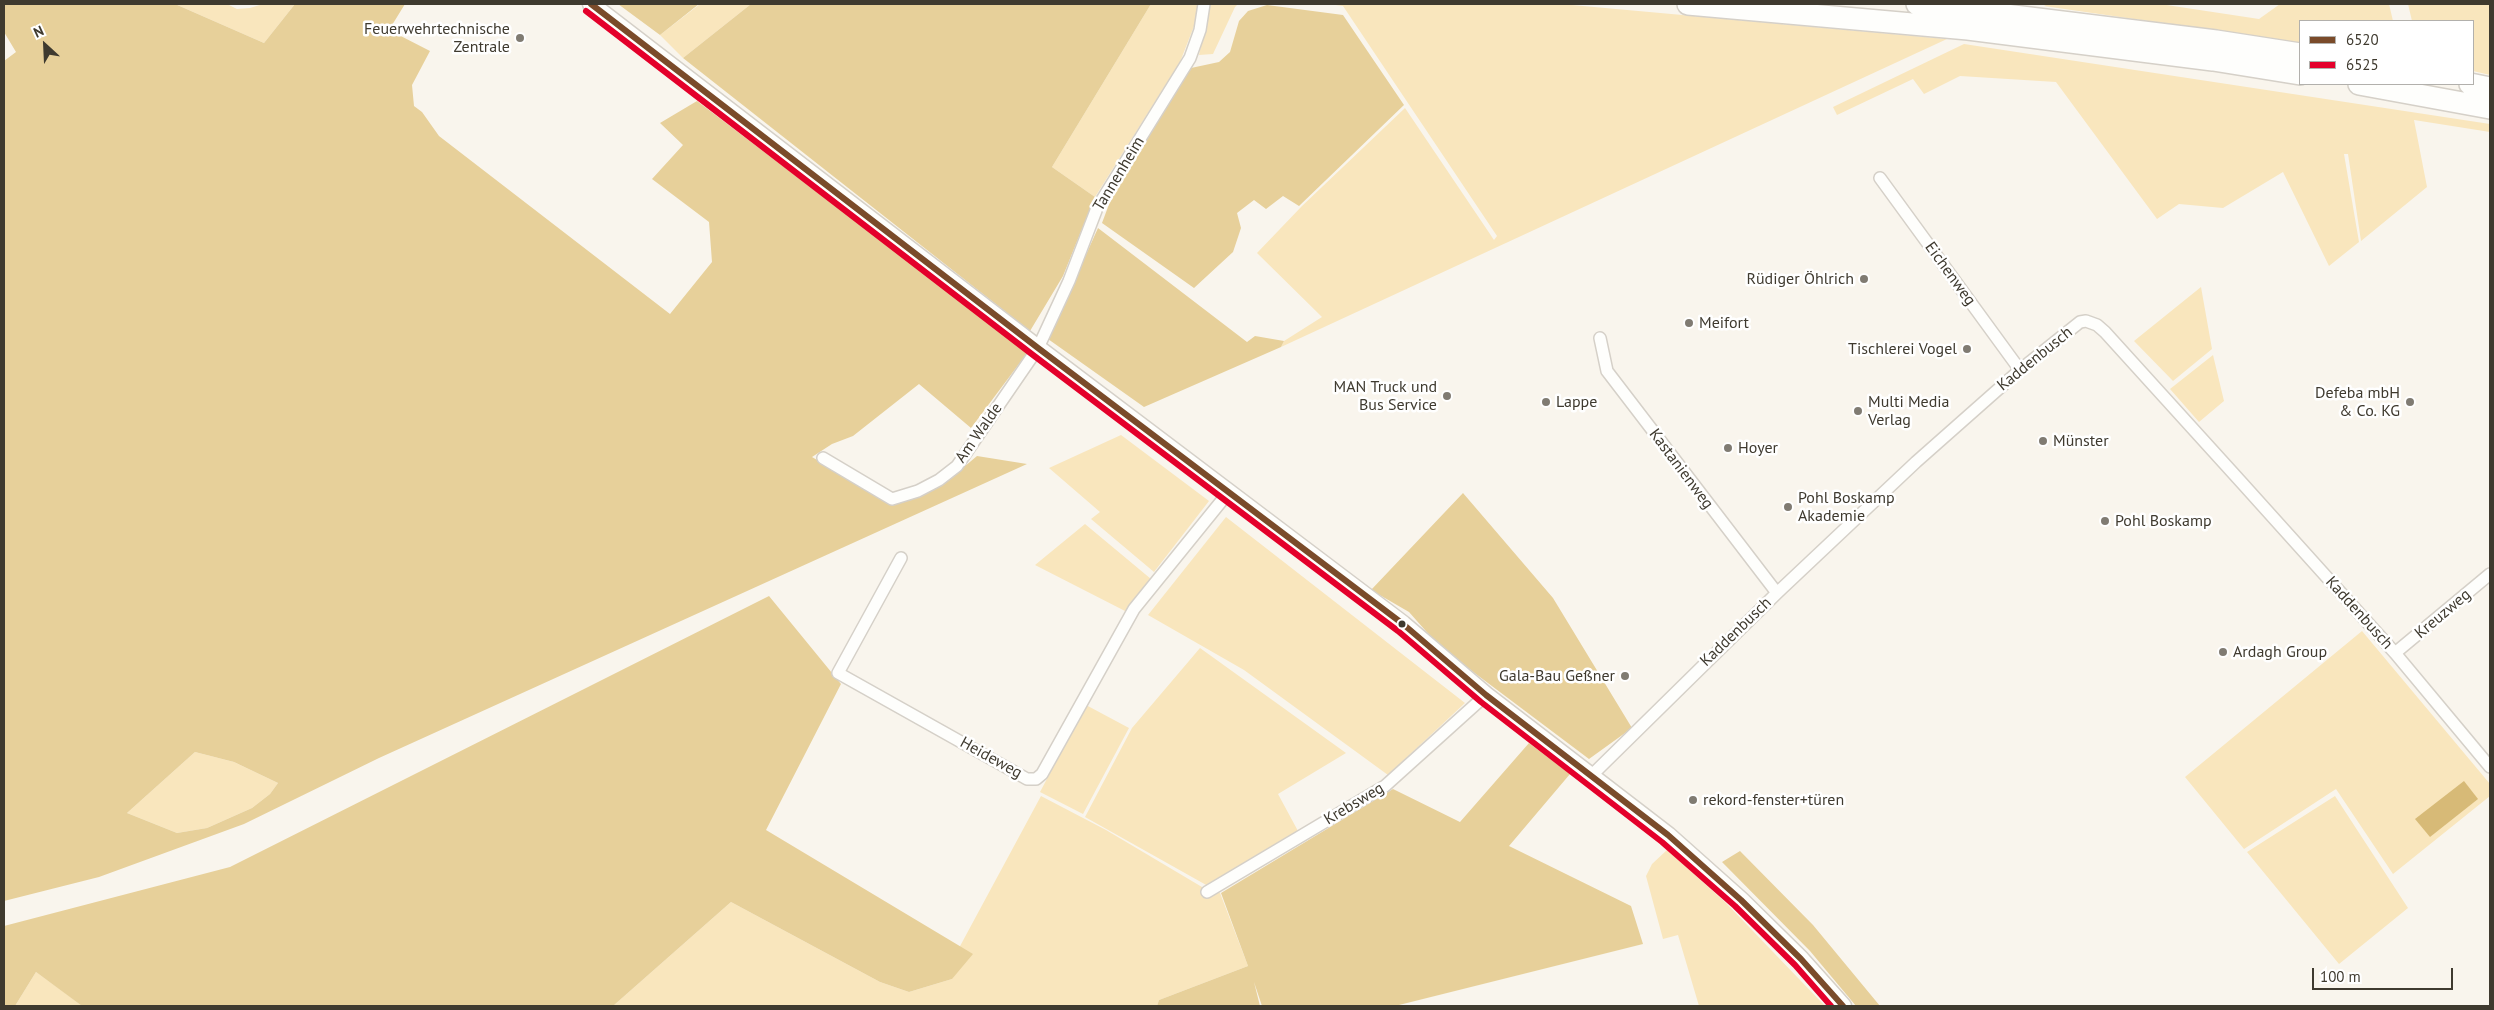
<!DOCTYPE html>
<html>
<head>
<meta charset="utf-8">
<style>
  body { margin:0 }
  #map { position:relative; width:2494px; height:1010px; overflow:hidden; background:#f9f5ed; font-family:"PT Sans",sans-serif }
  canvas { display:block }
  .frame { position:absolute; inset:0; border:5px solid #3f3a2f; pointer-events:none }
  .legend { position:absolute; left:2299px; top:20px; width:175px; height:65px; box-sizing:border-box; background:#fff; border:1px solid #b2b0ac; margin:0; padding:6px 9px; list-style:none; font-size:15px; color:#3f3a2f }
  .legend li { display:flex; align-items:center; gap:10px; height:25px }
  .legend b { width:25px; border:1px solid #b2b0ac }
  .north { position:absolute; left:20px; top:20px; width:50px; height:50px; -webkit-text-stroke:4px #fff; paint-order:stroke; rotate:335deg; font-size:14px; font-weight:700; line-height:20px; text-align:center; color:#3f3a2f }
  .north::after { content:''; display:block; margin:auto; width:18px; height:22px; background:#3f3a2f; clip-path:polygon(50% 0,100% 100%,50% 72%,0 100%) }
  .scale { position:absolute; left:2312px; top:968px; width:141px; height:22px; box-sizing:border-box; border:2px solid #3f3a2f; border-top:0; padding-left:6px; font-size:15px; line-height:18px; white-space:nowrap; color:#3f3a2f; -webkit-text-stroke:4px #fff; paint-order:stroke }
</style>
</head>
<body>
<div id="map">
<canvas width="2494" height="1010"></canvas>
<div class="frame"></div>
<ul class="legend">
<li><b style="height:6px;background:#7a4b2a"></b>6520</li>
<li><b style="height:6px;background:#e4002b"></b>6525</li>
</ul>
<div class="north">N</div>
<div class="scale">100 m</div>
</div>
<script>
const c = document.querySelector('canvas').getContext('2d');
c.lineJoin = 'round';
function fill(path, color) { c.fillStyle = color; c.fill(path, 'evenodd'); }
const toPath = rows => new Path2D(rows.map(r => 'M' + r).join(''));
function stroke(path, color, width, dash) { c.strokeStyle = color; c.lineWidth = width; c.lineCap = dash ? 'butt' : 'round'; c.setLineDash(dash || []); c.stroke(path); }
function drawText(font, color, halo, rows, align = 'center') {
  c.font = font + ' "PT Sans",sans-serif'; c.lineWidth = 5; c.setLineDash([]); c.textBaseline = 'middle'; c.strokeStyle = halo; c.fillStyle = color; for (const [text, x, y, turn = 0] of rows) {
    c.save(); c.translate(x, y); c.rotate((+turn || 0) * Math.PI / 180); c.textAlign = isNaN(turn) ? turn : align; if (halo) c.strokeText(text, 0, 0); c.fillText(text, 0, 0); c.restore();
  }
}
fill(toPath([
  [175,4,227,4,237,9,250,8,263,4,295,4,264,43],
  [700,4,751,4,683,58,660,35],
  [1151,4,1198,4,1198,16,1180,62,1095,197,1052,167],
  [1210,4,1238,4,1235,7,1213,54,1199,55],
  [1328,4,1561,4,1947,39,1281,347,1284,341,1322,317,1257,253,1302,206,1405,108,1494,240,1497,236,1343,6],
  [2048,4,2160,4,2259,19,2280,4,2389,4,2393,21,2300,21,2300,43,2044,6],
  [2408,4,2490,4,2490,75,2473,71,2473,21,2412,21],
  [1964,44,2490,124,2490,132,2414,120,2427,187,2361,241,2348,154,2344,154,2359,242,2329,266,2283,172,2223,208,2179,204,2157,219,2056,82,1960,76,1924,94,1913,79,1837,115,1833,107],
  [2201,287,2212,349,2173,381,2134,341],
  [2213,355,2224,401,2199,422,2170,389],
  [1121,435,1209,501,1154,572,1091,519,1100,512,1049,468],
  [1226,517,1465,703,1388,775,1244,670,1148,615],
  [1085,524,1151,579,1127,612,1035,565],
  [2362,631,2490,784,2490,796,2393,874,2336,789,2244,849,2185,777],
  [1200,648,1346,753,1278,794,1298,831,1208,886,1085,817,1132,728],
  [1086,705,1129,728,1083,814,1040,792],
  [195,752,234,762,278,783,270,794,252,808,207,828,177,833,127,813],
  [1041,796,1106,830,1202,887,1220,893,1248,966,1159,1000,1157,1006,613,1006,731,902,880,982,909,992,952,979,959,948],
  [2335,796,2408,908,2339,964,2247,852],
  [1667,850,1725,902,1825,1006,1699,1006,1678,935,1663,939,1646,876,1652,864],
  [36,972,65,993,82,1006,15,1006]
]), '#f9e6bd');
fill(toPath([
  [4,4,175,4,264,43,295,4,405,4,389,30,430,51,412,85,414,106,422,112,439,136,670,314,712,262,709,222,652,179,683,145,660,123,697,101,1028,352,971,428,919,384,853,436,832,444,812,457,893,505,945,483,977,456,1027,464,379,758,244,824,99,877,4,901,4,61,16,52,4,32],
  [195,752,234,762,278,783,270,794,252,808,207,828,177,833,127,813],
  [618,4,699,4,660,35],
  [751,4,1151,4,1052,167,1095,197,1063,276,1030,331,683,58],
  [1267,5,1343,15,1404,105,1299,206,1283,196,1266,209,1254,200,1237,213,1241,228,1233,252,1194,288,1102,223,1114,191,1191,68,1219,62,1230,52,1239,21,1248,11],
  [1098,228,1247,342,1255,336,1284,341,1281,347,1144,407,1048,339],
  [1463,493,1553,598,1632,728,1589,759,1440,647,1409,612,1371,590],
  [769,596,841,684,766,830,973,954,952,979,909,992,880,982,731,902,613,1006,82,1006,36,972,15,1006,4,1006,4,926,230,867],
  [1529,743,1570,774,1509,846,1631,906,1643,944,1395,1006,1262,1006,1254,982,1260,1006,1157,1006,1159,1000,1248,966,1221,893,1393,789,1460,822],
  [1740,851,1813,925,1880,1006,1856,1006,1810,951,1722,862]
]), '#e7d09a');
fill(toPath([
  [2464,781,2478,799,2430,837,2415,819]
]), '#d7ba77');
const minor = toPath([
  [1880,178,2020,370],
  [1600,338,1607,371,1777,593],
  [823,458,892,499,918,491,939,480,957,466,1038,348,1069,281,1097,208,1190,58,1200,30,1204,4],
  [901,558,838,673,1027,779,1036,779,1042,774,1134,609,1228,493],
  [2395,653,2490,574],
  [1592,775,1777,593,1916,462,2020,370,2080,322,2086,321,2097,325,2105,332,2242,483,2395,653,2490,767],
  [1207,892,1385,786,1486,695]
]);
const secondary = toPath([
  [591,4,1038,348,1403,624,1486,695,1668,835,1741,900,1801,959,1843,1006]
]);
const motorway = toPath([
  [1688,4,1968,29,2213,60,2300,74],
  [1917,4,2216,41,2300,54],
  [2359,84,2490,108],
  [2470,84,2490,88]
]);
stroke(minor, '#d5d0c8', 14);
stroke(secondary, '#d5d0c8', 19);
stroke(motorway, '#d5d0c8', 24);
stroke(minor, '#fefefc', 11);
stroke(secondary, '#fefefc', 16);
stroke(motorway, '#fefefc', 21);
stroke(toPath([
  [591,4,1038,348,1403,624,1486,695,1668,835,1741,900,1801,959,1843,1006]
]), '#7a4b2a', 6);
stroke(toPath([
  [586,11,1033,355,1398,631,1481,702,1662,842,1735,906,1795,965,1831,1006]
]), '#e4002b', 6);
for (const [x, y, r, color] of [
  [520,38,5,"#807b72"],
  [1864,279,5,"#807b72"],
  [1689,323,5,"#807b72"],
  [1967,349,5,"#807b72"],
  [1447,396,5,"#807b72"],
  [1546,402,5,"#807b72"],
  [2410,402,5,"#807b72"],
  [1858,411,5,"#807b72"],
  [2043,441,5,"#807b72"],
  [1728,448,5,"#807b72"],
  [1788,507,5,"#807b72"],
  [2105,521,5,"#807b72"],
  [1402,624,4.5,"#3f3a2f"],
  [2223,652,5,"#807b72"],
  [1625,676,5,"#807b72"],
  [1693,800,5,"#807b72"]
]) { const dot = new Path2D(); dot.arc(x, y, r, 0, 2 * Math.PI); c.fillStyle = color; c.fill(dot); stroke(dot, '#fff', 2); }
drawText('16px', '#3f3a2f', '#fff', [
  ["Feuerwehrtechnische",510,29,"right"],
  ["Zentrale",510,47,"right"],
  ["Rüdiger Öhlrich",1854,279,"right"],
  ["Meifort",1699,323],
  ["Tischlerei Vogel",1957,349,"right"],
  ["MAN Truck und",1437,387,"right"],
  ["Bus Service",1437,405,"right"],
  ["Defeba mbH",2400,393,"right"],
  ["& Co. KG",2400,411,"right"],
  ["Lappe",1556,402],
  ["Multi Media",1868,402],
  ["Verlag",1868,420],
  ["Münster",2053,441],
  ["Hoyer",1738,448],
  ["Pohl Boskamp",1798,498],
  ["Akademie",1798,516],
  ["Pohl Boskamp",2115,521],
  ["Ardagh Group",2233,652],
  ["Gala-Bau Geßner",1615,676,"right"],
  ["rekord-fenster+türen",1703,800]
], 'left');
drawText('16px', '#3f3a2f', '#fff', [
  ["Tannenheim",1119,174,-59],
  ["Eichenweg",1950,274,54],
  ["Kaddenbusch",2035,359,-39],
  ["Am Walde",979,433,-55],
  ["Kastanienweg",1681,469,53],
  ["Kaddenbusch",2359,613,48],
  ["Kreuzweg",2443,614,-40],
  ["Kaddenbusch",1736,632,-44],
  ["Heideweg",991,758,29],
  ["Krebsweg",1354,804,-31]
]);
</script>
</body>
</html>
